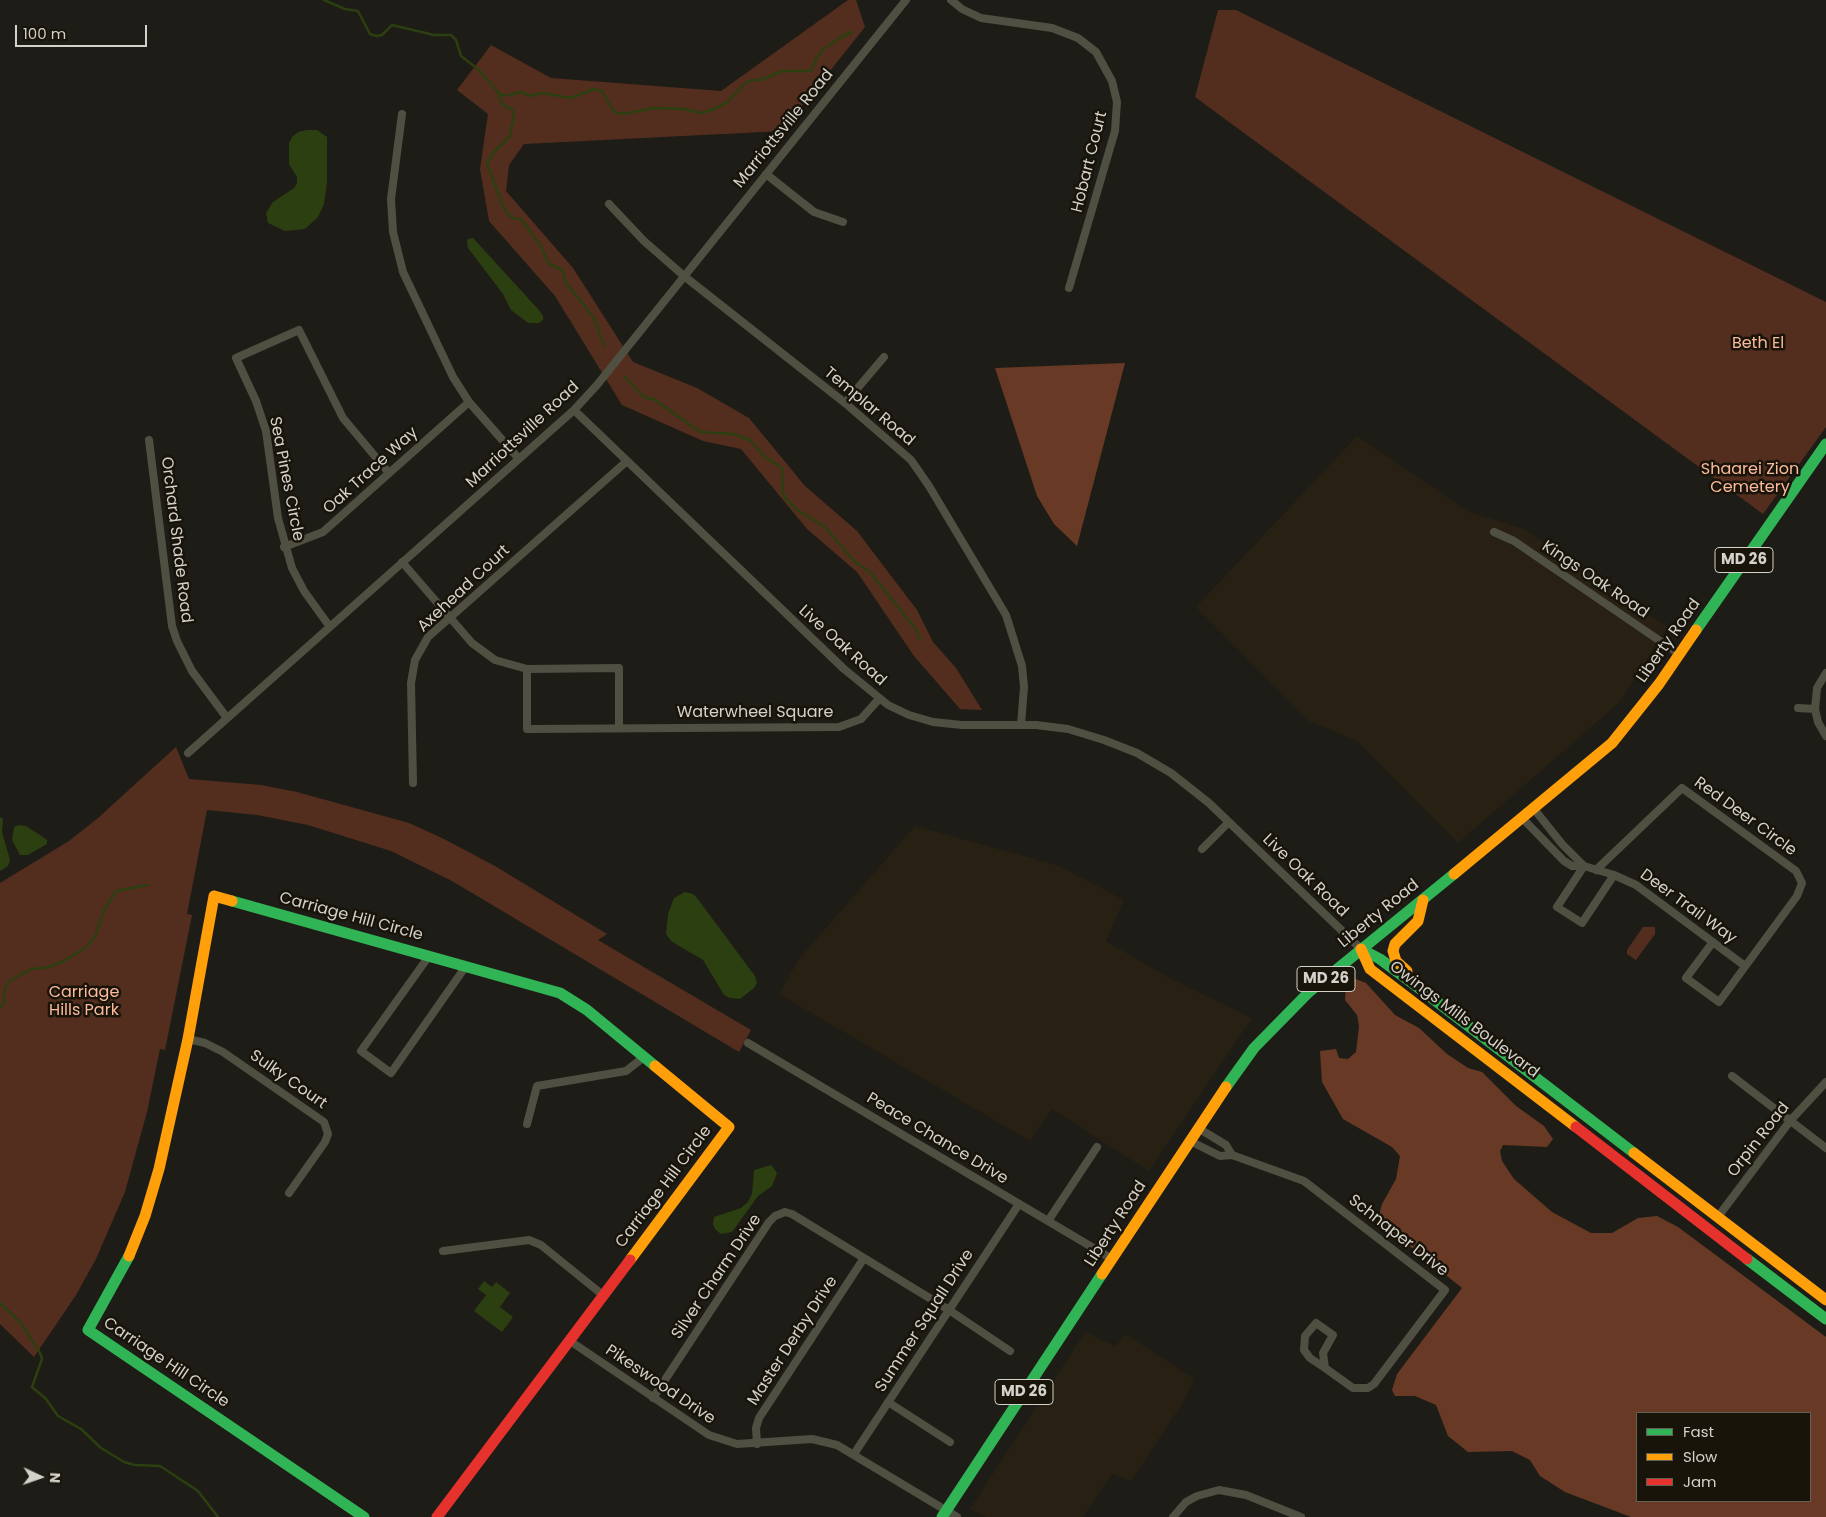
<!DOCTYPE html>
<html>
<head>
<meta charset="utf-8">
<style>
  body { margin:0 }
  #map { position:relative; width:1826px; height:1517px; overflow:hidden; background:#1e1c16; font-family:Poppins,sans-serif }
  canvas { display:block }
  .legend { position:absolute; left:1636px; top:1412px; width:175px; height:90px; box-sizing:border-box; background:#18140a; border:1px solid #636057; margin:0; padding:6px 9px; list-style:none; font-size:15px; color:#d4d1cb }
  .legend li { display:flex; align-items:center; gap:10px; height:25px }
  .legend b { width:25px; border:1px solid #636057 }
  .north { position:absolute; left:15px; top:1452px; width:50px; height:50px; -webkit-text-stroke:4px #18140a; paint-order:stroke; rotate:93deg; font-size:14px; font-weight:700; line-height:20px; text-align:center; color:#d4d1cb }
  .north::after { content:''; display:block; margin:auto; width:18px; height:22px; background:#d4d1cb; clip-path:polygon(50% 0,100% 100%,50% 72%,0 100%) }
  .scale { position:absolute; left:15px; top:25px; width:132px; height:22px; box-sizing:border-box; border:2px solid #d4d1cb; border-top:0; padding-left:6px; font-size:15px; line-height:18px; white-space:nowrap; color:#d4d1cb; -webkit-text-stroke:4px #18140a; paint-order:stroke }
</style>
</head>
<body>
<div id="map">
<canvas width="1826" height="1517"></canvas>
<ul class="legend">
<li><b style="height:6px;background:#30b455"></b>Fast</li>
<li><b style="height:6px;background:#ff9f0a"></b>Slow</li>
<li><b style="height:6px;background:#e5322d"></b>Jam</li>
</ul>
<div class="north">N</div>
<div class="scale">100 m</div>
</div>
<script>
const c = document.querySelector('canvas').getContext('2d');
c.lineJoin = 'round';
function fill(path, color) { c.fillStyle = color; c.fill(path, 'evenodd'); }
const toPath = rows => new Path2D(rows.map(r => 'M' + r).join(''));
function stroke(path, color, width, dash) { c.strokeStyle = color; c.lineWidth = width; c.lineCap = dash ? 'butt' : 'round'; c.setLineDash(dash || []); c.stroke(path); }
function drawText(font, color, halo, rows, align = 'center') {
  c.font = font + ' Poppins,sans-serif'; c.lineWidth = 5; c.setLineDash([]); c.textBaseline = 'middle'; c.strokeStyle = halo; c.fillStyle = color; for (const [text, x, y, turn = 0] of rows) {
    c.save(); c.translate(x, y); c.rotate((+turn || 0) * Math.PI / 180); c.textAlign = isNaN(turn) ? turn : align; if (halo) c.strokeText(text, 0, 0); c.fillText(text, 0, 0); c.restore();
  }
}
fill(toPath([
  [1357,436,1469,512,1524,529,1667,627,1620,702,1458,843,1356,740,1310,722,1196,607],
  [915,826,1057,865,1124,900,1106,941,1171,979,1252,1018,1149,1171,1052,1109,1030,1141,779,994,799,959],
  [1085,1332,1115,1346,1126,1334,1194,1379,1183,1402,1131,1481,1112,1474,1083,1517,987,1517,970,1509]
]), '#282113');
fill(toPath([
  [848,0,856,0,865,27,782,131,524,144,509,165,506,191,573,268,633,362,697,388,749,418,805,486,857,531,917,610,933,642,956,668,982,710,960,709,914,656,857,572,807,529,741,449,703,441,622,405,555,296,489,221,480,169,488,114,457,90,491,45,551,78,721,91],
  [1218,10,1236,10,1826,302,1826,427,1763,514,1195,97],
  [176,747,189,779,261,785,297,792,409,823,442,838,495,866,607,934,598,940,751,1030,739,1052,452,881,391,851,308,825,257,815,207,810,187,914,192,915,165,1050,160,1049,147,1112,125,1192,96,1259,76,1295,34,1357,0,1324,0,883,69,841,98,818],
  [1643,927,1655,927,1655,934,1636,960,1627,954,1627,950]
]), '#532e1e');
fill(toPath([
  [1125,363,1077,546,1054,524,1037,496,995,368],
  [1353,978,1366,983,1395,1015,1419,1028,1447,1054,1468,1068,1482,1072,1516,1106,1544,1126,1553,1139,1547,1147,1503,1145,1500,1151,1502,1161,1514,1179,1552,1212,1591,1233,1612,1233,1638,1218,1657,1216,1678,1227,1826,1337,1826,1517,1631,1517,1565,1492,1540,1476,1530,1460,1512,1451,1468,1452,1448,1436,1436,1405,1415,1396,1395,1396,1392,1390,1397,1374,1462,1288,1382,1224,1379,1215,1382,1204,1396,1179,1400,1156,1392,1147,1343,1119,1322,1082,1320,1051,1336,1049,1339,1058,1348,1059,1356,1052,1359,1026,1357,1015,1345,1000,1346,987],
  [1810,1413,1810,1501,1637,1501,1637,1413]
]), '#683a26');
fill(toPath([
  [307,130,317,130,327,137,327,182,324,204,318,217,305,229,285,231,268,223,266,213,273,202,294,188,297,183,297,177,289,164,289,143,292,137,298,132],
  [473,238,538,309,543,316,543,320,539,323,528,323,511,310,503,294,468,248,467,242,468,239],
  [0,817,3,819,2,832,10,860,8,866,0,871],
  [18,825,26,826,40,835,47,840,47,844,28,855,20,855,12,840,14,827],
  [685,892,693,894,697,898,755,976,757,983,754,988,740,999,730,998,724,995,703,960,671,941,666,934,668,914,674,898],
  [771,1165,777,1173,772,1186,758,1196,732,1232,721,1234,716,1230,713,1225,714,1217,741,1208,748,1202,752,1194,754,1170],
  [484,1281,492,1287,496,1282,510,1293,500,1307,513,1317,502,1332,474,1311,486,1295,478,1289]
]), '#2c3f11');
stroke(toPath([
  [324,0,345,9,358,11,370,34,377,36,382,35,392,25,434,35,451,35,456,40,461,56,479,70,498,92,505,96,521,92,530,96,542,93,571,98,594,89,602,91,614,112,624,114,654,108,684,109,701,113,709,111,728,102,743,85,752,80,761,80,782,71,811,71,817,57,823,50,839,38,852,32],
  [498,92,501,102,506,107,512,109,514,114,510,136,494,152,487,163,504,209,512,218,521,219,541,246,549,264,562,270,566,283,594,318,604,346],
  [625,377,644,397,655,400,700,432,733,434,750,440,765,457,782,468,783,493,787,500,797,510,825,527,854,561,870,572,915,628,920,639],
  [0,1008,4,1003,5,988,9,981,32,969,49,967,64,961,85,948,95,937,104,910,116,891,148,885],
  [0,1303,21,1323,40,1353,42,1359,32,1387,46,1399,58,1416,81,1429,101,1448,124,1462,135,1465,160,1466,198,1491,218,1517]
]), '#2c3f11', 2.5);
stroke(toPath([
  [951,0,962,9,981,18,1052,28,1078,38,1096,52,1112,81,1117,102,1115,131,1069,288],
  [402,114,391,199,393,232,403,272,453,377,469,402,519,459],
  [766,174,814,212,843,222],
  [609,204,644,241,684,276,845,403,911,460,929,486,1006,615,1022,666,1024,687,1021,725],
  [845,403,884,357],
  [574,410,844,669,888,705,909,715,933,722,962,725,1036,725,1068,729,1104,740,1137,753,1171,773,1209,803,1361,949],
  [149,440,172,626,177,641,192,671,227,718],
  [1494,532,1514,541,1679,654],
  [284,547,323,532,469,402],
  [402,562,472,643,495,660,527,669,619,668,619,727],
  [330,627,304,591,292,568,278,518,266,431,256,401,236,358,299,330,343,418,389,473],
  [527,669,527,729,839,727,861,719,879,699],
  [1826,673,1817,688,1815,709,1818,722,1826,736],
  [1798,708,1815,709],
  [188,753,574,410,597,385,906,0],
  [413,783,411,683,415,660,428,637,627,461],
  [1523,819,1564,861,1572,866,1584,866,1562,844,1534,809],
  [1202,849,1229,822],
  [1596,870,1682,788,1796,871,1802,883,1797,896,1719,1002,1686,978,1713,942],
  [1614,875,1582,923,1557,907,1584,866,1614,875,1636,885,1745,966],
  [429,956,361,1051,391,1073,466,966],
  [188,1039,205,1043,223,1052,324,1122,328,1134,325,1142,289,1193],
  [748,1043,1112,1259],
  [1732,1076,1826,1148],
  [527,1124,537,1086,626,1071,644,1057],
  [1198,1128,1226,1145,1232,1155],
  [1190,1141,1220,1156,1232,1155,1304,1181,1445,1290,1374,1384,1368,1388,1353,1388,1325,1368,1323,1353,1333,1335,1316,1323,1305,1336,1304,1350,1310,1358,1325,1368],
  [1717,1218,1790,1121,1826,1082],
  [1048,1221,1097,1147],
  [443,1251,529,1240,541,1245,604,1296],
  [570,1341,709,1435,737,1444,812,1439,837,1445,957,1517],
  [653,1398,769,1222,775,1216,785,1212,792,1214,949,1310,1010,1351],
  [888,1402,950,1442],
  [757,1444,756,1428,759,1418,864,1258],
  [854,1454,1019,1204],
  [1173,1517,1186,1502,1197,1496,1219,1490,1246,1495,1301,1517]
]), '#505042', 8);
stroke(toPath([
  [1696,630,1826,444],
  [232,901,560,993,587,1010,655,1066],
  [1361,949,1380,959,1415,985,1634,1153],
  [1226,1087,1254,1048,1309,992,1454,874],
  [129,1256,88,1330,364,1517],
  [1747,1259,1826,1319],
  [942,1517,1102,1274]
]), '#30b455', 11);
stroke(toPath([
  [1454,874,1612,743,1659,684,1696,630],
  [1361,949,1370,969,1576,1127],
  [1407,971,1396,961,1393,951,1395,944,1418,921,1423,900],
  [1634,1153,1826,1300],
  [129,1256,145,1216,159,1169,188,1039,214,896,232,901],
  [630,1260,729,1127,655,1066],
  [1102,1274,1226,1087]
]), '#ff9f0a', 11);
stroke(toPath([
  [1576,1127,1747,1259],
  [437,1517,630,1260]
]), '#e5322d', 11);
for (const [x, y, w] of [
  [1744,560,58],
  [1326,979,58],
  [1024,1392,58]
]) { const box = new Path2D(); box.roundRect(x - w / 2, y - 12.5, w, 25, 4); c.fillStyle = '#18140a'; c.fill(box); stroke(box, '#d4d1cb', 1); }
drawText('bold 15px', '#d4d1cb', null, [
  ["MD 26",1744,560],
  ["MD 26",1326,979],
  ["MD 26",1024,1392]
]);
drawText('16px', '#d4d1cb', '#18140a', [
  ["Marriottsville Road",784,129,-51],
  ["Hobart Court",1090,162,-76],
  ["Templar Road",869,407,40],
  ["Marriottsville Road",523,435,-43],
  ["Oak Trace Way",371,471,-42],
  ["Sea Pines Circle",286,479,79],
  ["Orchard Shade Road",176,540,83],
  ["Kings Oak Road",1595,580,34],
  ["Axehead Court",464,589,-43],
  ["Liberty Road",1669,641,-55],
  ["Live Oak Road",842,646,42],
  ["Waterwheel Square",755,713],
  ["Red Deer Circle",1745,817,36],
  ["Live Oak Road",1305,876,44],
  ["Deer Trail Way",1688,907,36],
  ["Liberty Road",1379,914,-39],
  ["Carriage Hill Circle",351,917,15],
  ["Owings Mills Boulevard",1464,1020,37],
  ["Sulky Court",288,1080,35],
  ["Peace Chance Drive",937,1139,31],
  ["Orpin Road",1759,1140,-52],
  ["Carriage Hill Circle",664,1187,-53],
  ["Liberty Road",1116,1224,-57],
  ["Schnaper Drive",1398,1236,38],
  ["Silver Charm Drive",717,1277,-56],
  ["Summer Squall Drive",925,1321,-57],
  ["Master Derby Drive",793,1341,-57],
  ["Carriage Hill Circle",166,1363,34],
  ["Pikeswood Drive",660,1385,34]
]);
drawText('16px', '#fcb99c', '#18140a', [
  ["Beth El",1758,344],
  ["Shaarei Zion",1750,470],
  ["Cemetery",1750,488],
  ["Carriage",84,993],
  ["Hills Park",84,1011]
]);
</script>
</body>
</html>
